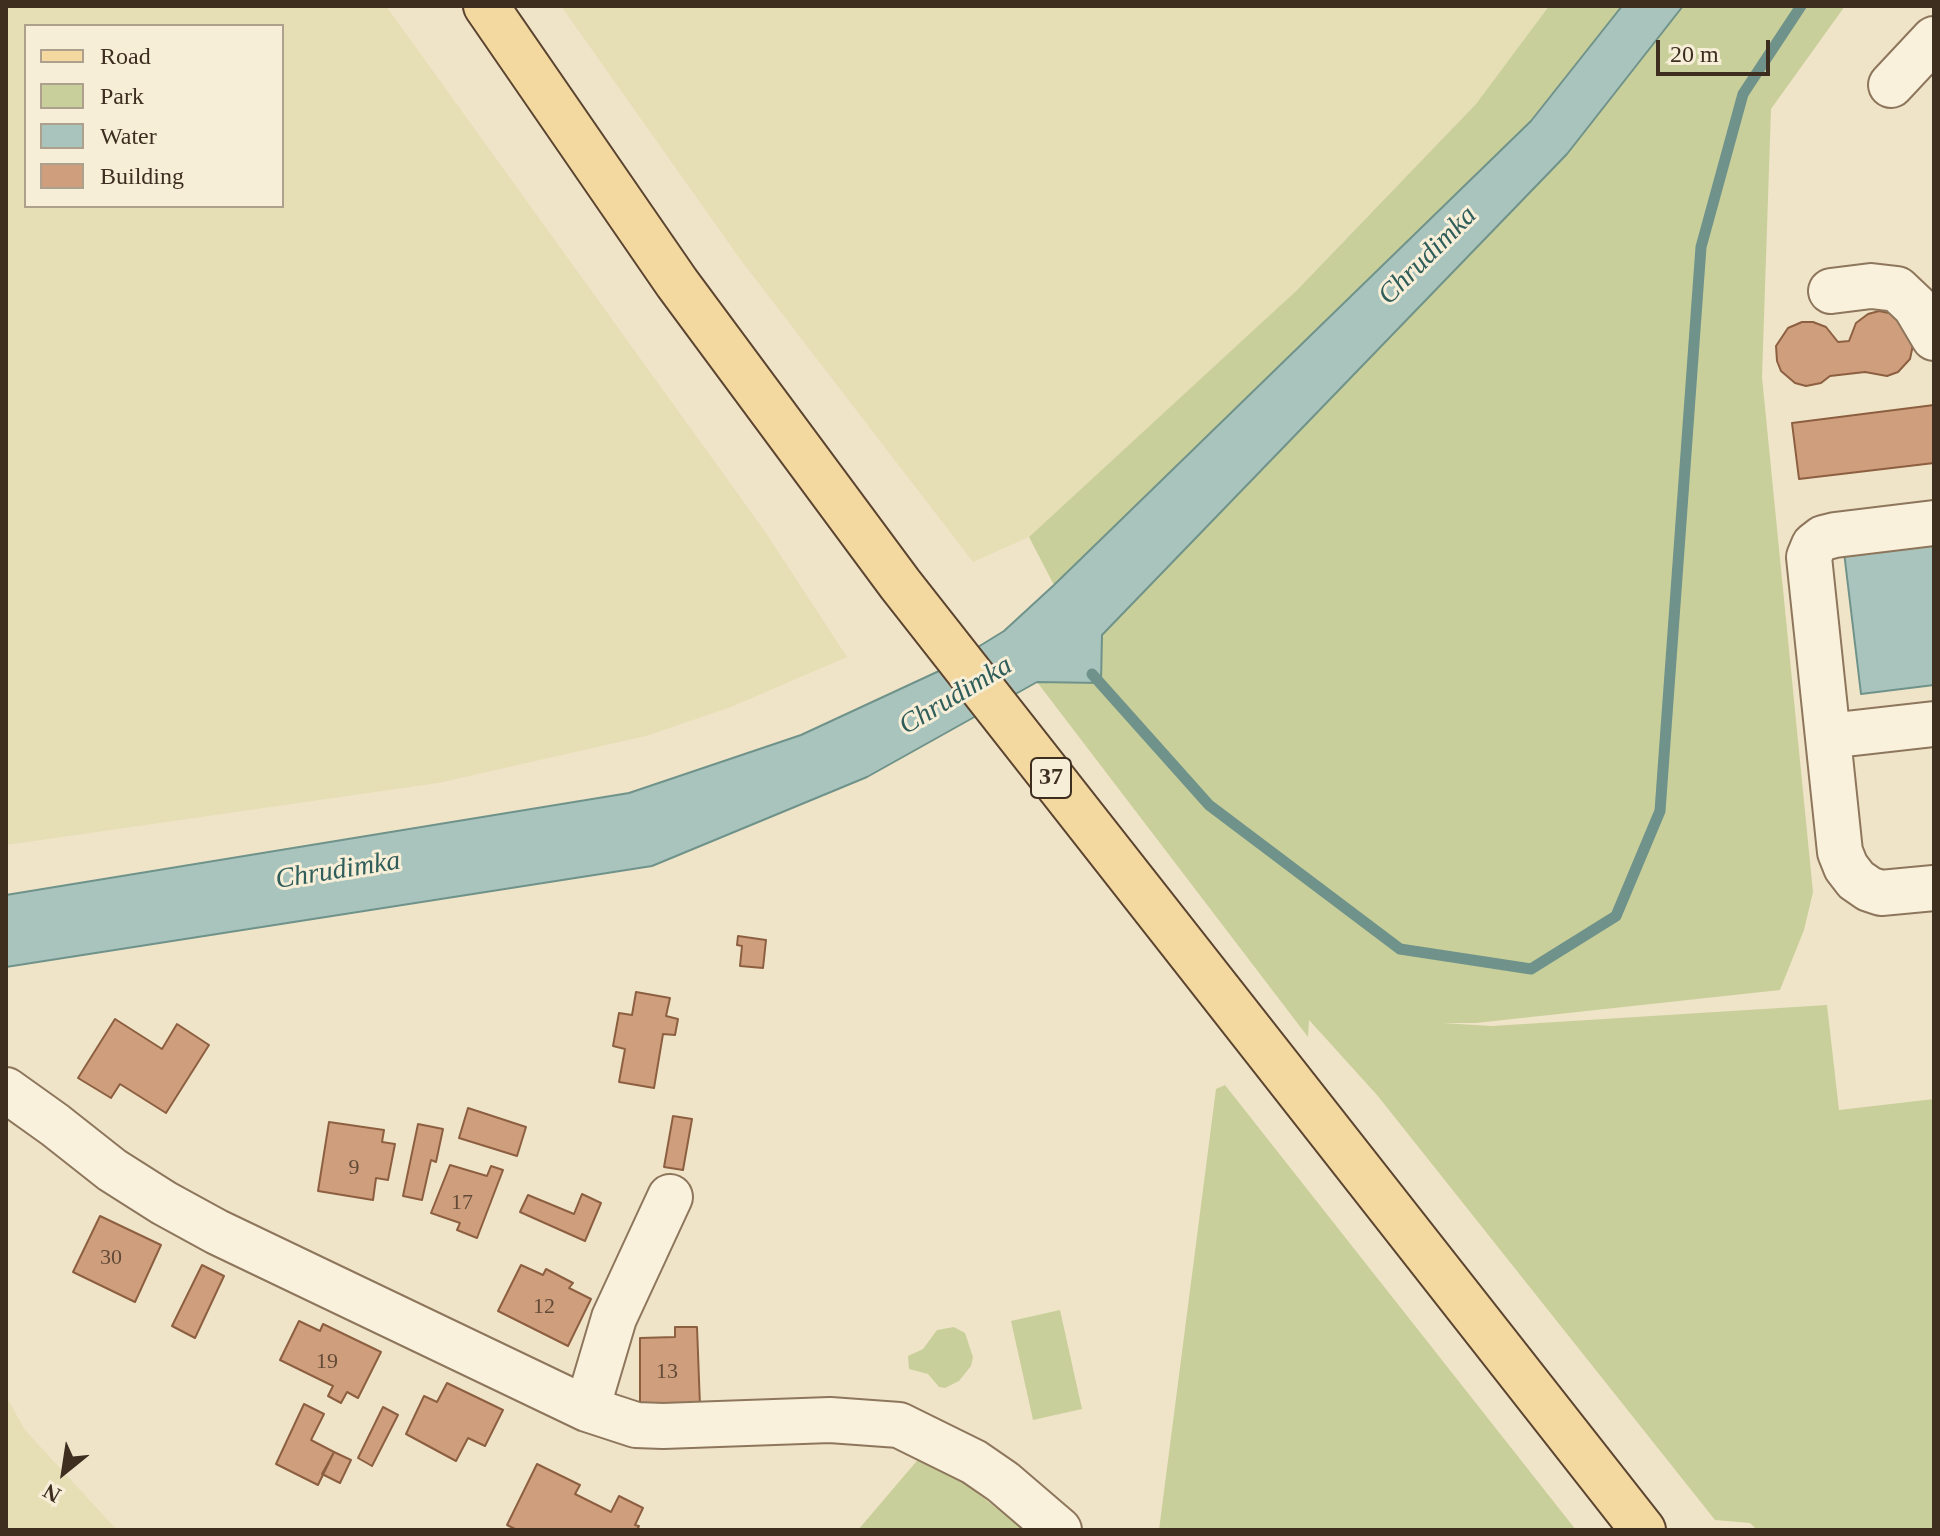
<!DOCTYPE html>
<html>
<head>
<meta charset="utf-8">
<style>
  body { margin:0 }
  #map { position:relative; width:1940px; height:1536px; overflow:hidden; background:#f0e4c8; font-family:Georgia,serif }
  canvas { display:block }
  .frame { position:absolute; inset:0; border:8px solid #3d2e20; pointer-events:none }
  .legend { position:absolute; left:24px; top:24px; width:260px; height:184px; box-sizing:border-box; background:#f7eed8; border:2px solid #ada18e; margin:0; padding:10px 14px; list-style:none; font-size:24px; color:#3d2e20 }
  .legend li { display:flex; align-items:center; gap:16px; height:40px }
  .legend b { width:40px; border:2px solid #ada18e }
  .north { position:absolute; left:24px; top:1432px; width:80px; height:80px; -webkit-text-stroke:6px #f7eed8; paint-order:stroke; rotate:210deg; font-size:22px; font-weight:700; line-height:32px; text-align:center; color:#3d2e20 }
  .north::after { content:''; display:block; margin:auto; width:28px; height:36px; background:#3d2e20; clip-path:polygon(50% 0,100% 100%,50% 72%,0 100%) }
  .scale { position:absolute; left:1656px; top:40px; width:114px; height:36px; box-sizing:border-box; border:4px solid #3d2e20; border-top:0; padding-left:10px; font-size:24px; line-height:28px; white-space:nowrap; color:#3d2e20; -webkit-text-stroke:6px #f7eed8; paint-order:stroke }
</style>
</head>
<body>
<div id="map">
<canvas width="1940" height="1536"></canvas>
<div class="frame"></div>
<ul class="legend">
<li><b style="height:10px;background:#f3d9a0"></b>Road</li>
<li><b style="height:22px;background:#c9cf9b"></b>Park</li>
<li><b style="height:22px;background:#a9c4bc"></b>Water</li>
<li><b style="height:22px;background:#cf9f7d"></b>Building</li>
</ul>
<div class="north">N</div>
<div class="scale">20 m</div>
</div>
<script>
const c = document.querySelector('canvas').getContext('2d');
c.lineJoin = 'round';
function fill(path, color) { c.fillStyle = color; c.fill(path, 'evenodd'); }
const toPath = rows => new Path2D(rows.map(r => 'M' + r).join(''));
function stroke(path, color, width, dash) { c.strokeStyle = color; c.lineWidth = width; c.lineCap = dash ? 'butt' : 'round'; c.setLineDash(dash || []); c.stroke(path); }
function drawText(font, color, halo, rows, align = 'center') {
  c.font = font + ' Georgia,serif'; c.lineWidth = 6; c.setLineDash([]); c.textBaseline = 'middle'; c.strokeStyle = halo; c.fillStyle = color; for (const [text, x, y, turn = 0] of rows) {
    c.save(); c.translate(x, y); c.rotate((+turn || 0) * Math.PI / 180); c.textAlign = isNaN(turn) ? turn : align; if (halo) c.strokeText(text, 0, 0); c.fillText(text, 0, 0); c.restore();
  }
}
fill(toPath([
  [6,6,386,6,764,530,847,657,731,707,646,736,438,783,6,845],
  [26,26,282,26,282,206,26,206],
  [561,6,1549,6,1476,104,1278,309,1029,537,973,562,740,259],
  [6,1396,25,1430,117,1530,6,1530]
]), '#e6deb5');
fill(toPath([
  [1549,6,1622,6,1531,121,1054,585,1029,537,1295,292,1476,104],
  [1683,6,1845,6,1771,109,1762,377,1813,892,1804,930,1780,990,1476,1023,1443,1023,1492,1026,1827,1005,1839,1110,1934,1099,1934,1530,1757,1530,1750,1523,1715,1520,1377,1095,1309,1020,1308,1037,1037,682,1101,683,1102,635,1567,154],
  [1225,1085,1576,1530,1159,1530,1216,1089],
  [1060,1310,1082,1409,1033,1420,1011,1321],
  [954,1327,965,1333,973,1357,971,1366,959,1381,945,1388,939,1387,928,1374,909,1369,908,1356,923,1349,937,1330],
  [921,1456,942,1466,1025,1530,858,1530]
]), '#c9cf9b');
const water = toPath([
  [1622,6,1683,6,1567,154,1102,635,1101,683,1037,682,867,777,652,866,6,967,6,895,629,793,801,735,939,671,1004,631,1054,585,1531,121,1622,6],
  [1934,541,1934,685,1861,694,1844,552,1934,541]
]);
fill(water, '#a9c4bc');
stroke(water, '#6f938a', 2);
stroke(toPath([
  [1092,674,1209,805,1400,949,1531,969,1616,916,1660,811,1701,247,1743,94,1801,6]
]), '#6f938a', 11);
const building = toPath([
  [1879,311,1894,314,1914,340,1910,359,1898,372,1887,376,1865,372,1830,376,1821,383,1806,386,1795,383,1781,371,1777,361,1776,346,1788,328,1802,322,1813,322,1826,327,1838,342,1849,341,1856,323,1868,314,1879,311],
  [1934,405,1934,463,1799,479,1792,423,1934,405],
  [738,936,766,940,763,968,740,966,742,946,737,945,738,936],
  [636,992,670,998,666,1016,678,1019,675,1035,663,1034,654,1088,619,1082,625,1049,613,1046,619,1013,632,1015,636,992],
  [115,1019,162,1049,177,1024,209,1045,166,1113,120,1084,111,1098,78,1078,115,1019],
  [468,1108,526,1127,517,1156,459,1138,468,1108],
  [673,1116,692,1119,683,1170,664,1167,673,1116],
  [329,1122,384,1130,382,1142,395,1144,388,1180,376,1178,373,1200,318,1191,329,1122],
  [418,1124,443,1129,436,1162,431,1160,422,1200,403,1196,418,1124],
  [450,1165,487,1176,491,1166,503,1170,477,1238,457,1230,460,1223,431,1213,450,1165],
  [582,1194,601,1203,585,1241,520,1212,528,1195,574,1214,582,1194],
  [100,1216,161,1245,135,1302,73,1272,100,1216],
  [202,1265,224,1276,195,1338,172,1326,202,1265],
  [521,1265,543,1275,546,1269,573,1283,569,1288,591,1299,568,1346,498,1311,521,1265],
  [299,1321,320,1331,323,1324,381,1352,358,1398,347,1392,341,1403,328,1396,333,1386,280,1360,299,1321],
  [675,1327,697,1327,700,1406,640,1407,640,1338,675,1337,675,1327],
  [447,1383,503,1410,485,1446,468,1438,456,1461,406,1434,424,1396,437,1402,447,1383],
  [304,1404,324,1414,311,1440,334,1452,318,1485,276,1464,304,1404],
  [383,1407,398,1415,372,1466,358,1458,383,1407],
  [334,1452,351,1460,340,1483,322,1474,334,1452],
  [537,1464,580,1485,575,1494,611,1512,619,1496,643,1508,635,1525,639,1526,637,1530,517,1530,507,1525,537,1464]
]);
fill(building, '#cf9f7d');
stroke(building, '#8d5f41', 2);
const minor = toPath([
  [1891,85,1934,39],
  [1831,291,1871,286,1897,289,1915,306,1934,338],
  [1934,523,1835,535,1823,538,1814,545,1809,557,1840,852,1846,867,1856,880,1869,889,1881,893,1934,888],
  [1828,736,1934,724],
  [6,1090,55,1125,112,1170,164,1203,217,1232,587,1409,636,1425,663,1426,830,1420,899,1425,974,1462,1003,1482,1059,1530],
  [587,1409,614,1318,670,1197]
]);
const major = toPath([
  [486,6,677,283,900,584,1643,1530]
]);
stroke(minor, '#8d765c', 48);
stroke(major, '#5b4430', 48);
stroke(minor, '#faf1dc', 44);
stroke(major, '#f3d9a0', 44);
drawText('22px', '#624a37', null, [
  ["9",354,1168],
  ["17",462,1203],
  ["30",111,1258],
  ["12",544,1307],
  ["19",327,1362],
  ["13",667,1372]
]);
for (const [x, y, w] of [
  [1051,778,40]
]) { const box = new Path2D(); box.roundRect(x - w / 2, y - 20, w, 40, 6); c.fillStyle = '#f7eed8'; c.fill(box); stroke(box, '#3d2e20', 2); }
drawText('bold 24px', '#3d2e20', null, [
  ["37",1051,778]
]);
drawText('italic 28px', '#2f5d5a', '#f7eed8', [
  ["Chrudimka",1428,256,-45],
  ["Chrudimka",956,696,-31],
  ["Chrudimka",338,871,-9]
]);
</script>
</body>
</html>
